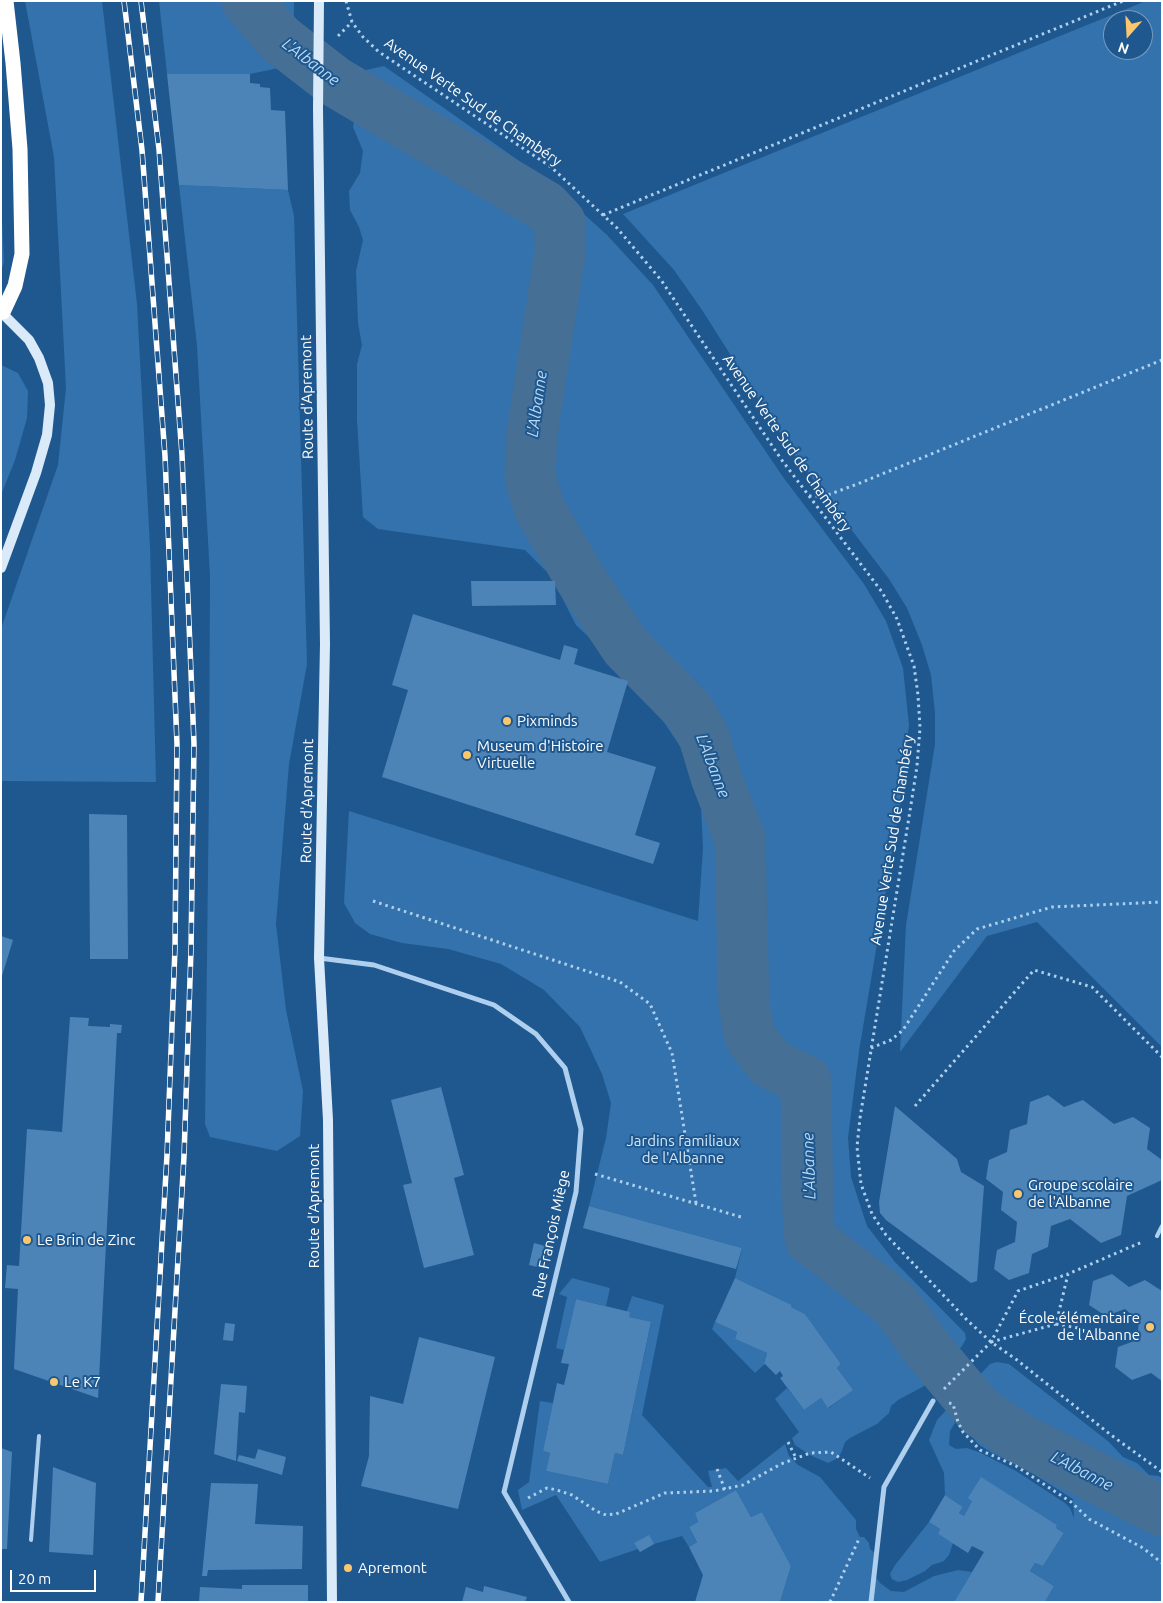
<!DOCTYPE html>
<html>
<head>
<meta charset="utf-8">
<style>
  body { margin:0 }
  #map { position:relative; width:1163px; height:1603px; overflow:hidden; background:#1f588f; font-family:Ubuntu,sans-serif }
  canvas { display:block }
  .frame { position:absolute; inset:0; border:2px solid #fff; pointer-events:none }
  .north { position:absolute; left:1103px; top:10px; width:50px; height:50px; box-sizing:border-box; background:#1f588f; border:1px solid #799bbc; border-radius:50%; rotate:199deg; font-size:14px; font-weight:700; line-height:20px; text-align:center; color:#fff }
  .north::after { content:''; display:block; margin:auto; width:18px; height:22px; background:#fbc76e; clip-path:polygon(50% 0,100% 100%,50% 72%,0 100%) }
  .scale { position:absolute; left:10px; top:1570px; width:86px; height:22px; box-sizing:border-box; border:2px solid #fff; border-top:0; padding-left:6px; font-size:15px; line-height:18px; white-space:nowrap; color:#fff; -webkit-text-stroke:4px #1f588f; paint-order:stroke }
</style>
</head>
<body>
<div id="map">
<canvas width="1163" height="1603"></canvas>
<div class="frame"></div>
<div class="north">N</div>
<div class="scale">20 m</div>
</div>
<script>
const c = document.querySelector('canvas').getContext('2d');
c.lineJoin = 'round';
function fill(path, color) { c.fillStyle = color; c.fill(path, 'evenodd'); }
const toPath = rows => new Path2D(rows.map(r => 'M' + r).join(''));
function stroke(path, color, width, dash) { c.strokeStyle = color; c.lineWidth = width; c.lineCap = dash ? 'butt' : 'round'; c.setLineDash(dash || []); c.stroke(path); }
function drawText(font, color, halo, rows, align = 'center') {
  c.font = font + ' Ubuntu,sans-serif'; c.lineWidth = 4; c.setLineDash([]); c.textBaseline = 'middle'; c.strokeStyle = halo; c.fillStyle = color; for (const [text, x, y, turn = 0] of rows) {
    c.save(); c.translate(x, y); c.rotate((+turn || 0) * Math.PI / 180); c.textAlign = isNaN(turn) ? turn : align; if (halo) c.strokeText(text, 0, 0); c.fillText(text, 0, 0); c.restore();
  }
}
fill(toPath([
  [25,1,102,1,137,304,150,547,156,782,1,781,1,629,58,465,66,388,54,157],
  [159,1,294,1,293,65,250,74,167,74],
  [1146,1,1162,1,1162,1047,1037,922,987,936,900,1052,906,925,935,744,935,713,931,675,922,645,907,608,889,579,793,453,702,310,674,270,623,214],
  [1113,20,1143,20,1143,50,1113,50],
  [384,66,545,179,607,235,653,285,783,477,864,584,886,621,903,668,909,725,900,807,859,1051,848,1138,851,1177,867,1226,895,1262,965,1333,966,1339,962,1346,928,1384,898,1400,891,1406,889,1413,877,1424,850,1438,845,1442,841,1453,836,1459,828,1463,810,1455,795,1445,792,1438,799,1432,775,1399,787,1388,804,1410,821,1398,829,1408,852,1390,837,1368,841,1364,805,1314,791,1307,792,1305,735,1278,742,1248,589,1206,606,1138,611,1103,602,1074,580,1027,544,990,501,964,448,949,402,943,370,934,355,923,344,903,349,811,698,921,703,848,701,806,690,761,649,700,614,661,576,625,551,576,525,550,378,529,363,517,357,420,357,364,362,345,358,323,356,271,363,240,359,227,350,210,349,191,360,173,363,151,353,127,362,71],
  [179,185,288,190,294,216,307,664,289,764,276,924,286,1010,303,1091,300,1136,277,1151,210,1137,205,1124,209,788,210,576,197,346],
  [1,200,4,262,1,272],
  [1,365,18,373,28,391,27,418,15,460,1,495],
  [572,1278,610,1288,606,1306,576,1299,564,1350,556,1348,567,1297,559,1294],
  [632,1296,664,1305,642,1415,708,1487,712,1487,708,1471,726,1468,738,1481,785,1444,789,1456,798,1465,820,1477,856,1520,856,1529,860,1537,864,1537,869,1543,870,1549,876,1554,874,1574,880,1583,891,1591,904,1592,934,1576,958,1570,972,1572,954,1602,780,1602,791,1566,762,1512,751,1517,736,1490,695,1513,698,1522,689,1527,697,1542,689,1547,682,1536,654,1544,640,1552,638,1549,600,1562,556,1495,522,1510,518,1490,529,1482,540,1401,553,1403,543,1451,550,1453,546,1471,608,1484,615,1453,623,1455,651,1323,629,1317,627,1311],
  [715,1322,737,1332,735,1339,767,1353,764,1362,766,1363,755,1373,712,1329],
  [997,1362,1009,1364,1109,1442,1123,1457,1137,1463,1149,1475,1159,1476,1162,1479,1162,1602,1045,1602,1054,1586,1030,1571,1035,1563,1043,1566,1064,1533,1056,1528,1057,1525,981,1478,972,1501,964,1516,959,1513,963,1507,945,1495,944,1473,929,1440,937,1420,951,1405,955,1423,950,1431,949,1445,956,1449,967,1448,981,1453,1016,1471,1065,1503,1070,1508,1074,1518,1073,1499,1021,1466,992,1453,978,1444,963,1424,956,1400,990,1364],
  [929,1522,940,1529,938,1534,953,1543,949,1555,944,1561,932,1565,925,1571,907,1580,898,1582,892,1579,890,1574,895,1565]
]), '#3372ac');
stroke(toPath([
  [247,1,280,39,334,81,545,206,560,222,560,252,532,434,530,476,539,508,580,578,626,647,690,712,704,737,716,777,740,839,744,1005,750,1037,770,1063,806,1081,808,1215,810,1239,894,1303,929,1351,980,1412,1021,1439,1162,1511]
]), '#466f96', 51);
fill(toPath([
  [167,74,250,74,250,83,260,84,260,87,270,88,271,110,285,111,288,190,179,185],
  [471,581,555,581,556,605,472,606],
  [413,614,560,660,564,645,578,649,574,664,628,681,607,752,656,767,635,835,660,843,653,864,382,777,408,690,392,685],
  [89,814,127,815,128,959,90,959],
  [1,936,13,940,2,976,1,976],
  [70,1017,89,1018,88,1026,110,1027,110,1024,122,1025,121,1033,117,1033,98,1398,14,1369,18,1289,5,1288,7,1265,19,1266,27,1129,62,1132],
  [441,1087,464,1175,454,1178,474,1255,424,1268,403,1185,412,1183,391,1100],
  [1048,1095,1064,1107,1083,1100,1114,1124,1133,1117,1150,1128,1147,1149,1162,1160,1162,1180,1127,1196,1121,1235,1101,1243,1070,1219,1051,1226,1048,1247,1032,1254,1029,1273,1009,1280,994,1269,997,1250,1015,1242,1017,1222,1001,1210,1003,1192,986,1179,989,1160,1007,1152,1010,1130,1027,1124,1030,1102],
  [895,1106,957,1159,961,1172,984,1186,977,1281,971,1283,886,1220,880,1213,879,1202],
  [589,1206,742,1248,736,1269,583,1228],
  [534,1243,549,1247,545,1269,529,1265],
  [1112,1274,1129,1287,1145,1280,1162,1291,1162,1381,1151,1373,1132,1380,1115,1367,1118,1347,1137,1340,1139,1321,1125,1309,1106,1316,1089,1305,1093,1281],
  [735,1278,792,1305,791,1307,805,1314,841,1364,837,1368,853,1390,828,1408,821,1398,804,1410,780,1378,783,1376,780,1371,776,1375,764,1363,767,1353,735,1339,737,1332,715,1322],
  [576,1299,630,1312,629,1317,651,1322,623,1455,615,1453,608,1484,546,1471,550,1453,543,1451,557,1383,564,1385,569,1364,561,1363],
  [225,1323,235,1324,233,1341,223,1340],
  [419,1337,495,1357,458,1509,361,1486,369,1456,370,1396,403,1404],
  [221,1384,247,1386,245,1413,239,1412,236,1461,214,1454],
  [1,1448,12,1452,7,1549,1,1549],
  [258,1449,286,1457,282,1475,237,1461,239,1455,255,1459],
  [53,1467,96,1483,93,1555,49,1552],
  [981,1477,1057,1525,1056,1528,1064,1533,1043,1566,1035,1563,1030,1571,1054,1586,1045,1602,954,1602,984,1552,972,1546,968,1553,938,1534,940,1529,929,1522,945,1495,963,1507,959,1513,964,1516,972,1501,968,1498],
  [211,1483,258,1484,255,1524,303,1526,302,1569,208,1570,207,1576,202,1576],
  [736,1490,751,1517,762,1512,791,1566,780,1602,695,1602,703,1575,689,1547,697,1542,689,1527,698,1522,695,1513],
  [649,1535,654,1544,640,1552,634,1543],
  [242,1585,308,1585,308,1602,199,1602,200,1587,242,1589],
  [484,1586,527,1597,525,1602,462,1602,466,1587,483,1592]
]), '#4c84b8');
stroke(toPath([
  [346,1,352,22,363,37,379,52,551,167,617,228,661,280,781,459,882,592,897,619,914,666,918,695,920,728,917,766,910,811,860,1118,857,1147,861,1184,872,1214,886,1235,967,1320,991,1342,1017,1360,1111,1435,1162,1472],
  [338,36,352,22],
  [603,215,1123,1],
  [809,496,825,496,860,483,1162,360],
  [373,901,620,982,650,1004,672,1053,696,1203],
  [871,1048,891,1040,903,1030,954,951,977,929,1052,907,1162,902],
  [915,1106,1034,970,1092,987,1162,1057],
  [595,1174,741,1217],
  [1056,1324,1104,1333,1137,1333],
  [991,1342,1056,1324,1068,1274,1142,1242],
  [944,1389,991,1342,1018,1291,1068,1274],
  [949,1403,953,1404,958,1422,963,1432,980,1450,1016,1466,1071,1502,1089,1519,1143,1548,1162,1563],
  [788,1442,796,1458],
  [717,1469,725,1490],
  [528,1498,547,1488,557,1490,572,1495,596,1511,606,1515,616,1514,665,1493,714,1491,743,1485,781,1464,810,1453,831,1452,870,1478],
  [830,1602,859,1539]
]), '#aecfed', 3, [2.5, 4]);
stroke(toPath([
  [1157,1236,1162,1226],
  [31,1540,39,1436]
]), '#aecfed', 4);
stroke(toPath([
  [319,958,374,965,494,1005,536,1034,565,1068,581,1129,576,1192,504,1492,569,1602],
  [871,1602,884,1487,933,1401]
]), '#aecfed', 5);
stroke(toPath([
  [319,1,318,109,325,644,319,958,328,1120,332,1602],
  [1,312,29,340,39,358,48,383,50,405,47,435,36,473,1,568]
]), '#daeaf9', 10);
stroke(toPath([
  [3,312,15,286,22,254,20,149,13,63,6,1]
]), '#fff', 15);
const rail = toPath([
  [124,1,142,150,165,456,177,744,175,948,167,1155,141,1602],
  [141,1,159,149,182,455,194,744,191,950,184,1156,158,1602]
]);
stroke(rail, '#fff', 5.5);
stroke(rail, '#1f588f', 4, [11]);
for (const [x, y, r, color] of [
  [507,721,5,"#fbc76e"],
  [467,755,5,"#fbc76e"],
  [1018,1194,5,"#fbc76e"],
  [27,1240,5,"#fbc76e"],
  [1150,1327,5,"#fbc76e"],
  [54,1382,5,"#fbc76e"],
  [348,1568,5,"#fbc76e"]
]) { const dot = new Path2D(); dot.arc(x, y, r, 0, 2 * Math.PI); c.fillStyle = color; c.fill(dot); stroke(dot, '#1f588f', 2); }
drawText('15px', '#fff', '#1f588f', [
  ["Avenue Verte Sud de Chambéry",473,102,35],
  ["Route d'Apremont",307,397,-91],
  ["Avenue Verte Sud de Chambéry",787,443,55],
  ["Route d'Apremont",307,801,-89],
  ["Avenue Verte Sud de Chambéry",892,840,-81],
  ["Route d'Apremont",314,1206,-90],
  ["Rue François Miège",551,1234,-78]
]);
drawText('15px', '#fff', '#1f588f', [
  ["Pixminds",517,721],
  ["Museum d'Histoire",477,746],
  ["Virtuelle",477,763],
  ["Groupe scolaire",1028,1185],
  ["de l'Albanne",1028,1202],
  ["Le Brin de Zinc",37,1240],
  ["École élémentaire",1140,1318,"right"],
  ["de l'Albanne",1140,1335,"right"],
  ["Le K7",64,1382],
  ["Apremont",358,1568]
], 'left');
drawText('15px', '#d4e8f9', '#1f588f', [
  ["Jardins familiaux",683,1141],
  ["de l'Albanne",683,1158]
]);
drawText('italic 16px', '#bad9f4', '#1f588f', [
  ["L'Albanne",311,62,37],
  ["L'Albanne",537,404,-82],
  ["L'Albanne",713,766,69],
  ["L'Albanne",809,1166,-92],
  ["L'Albanne",1082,1471,27]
]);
</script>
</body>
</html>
